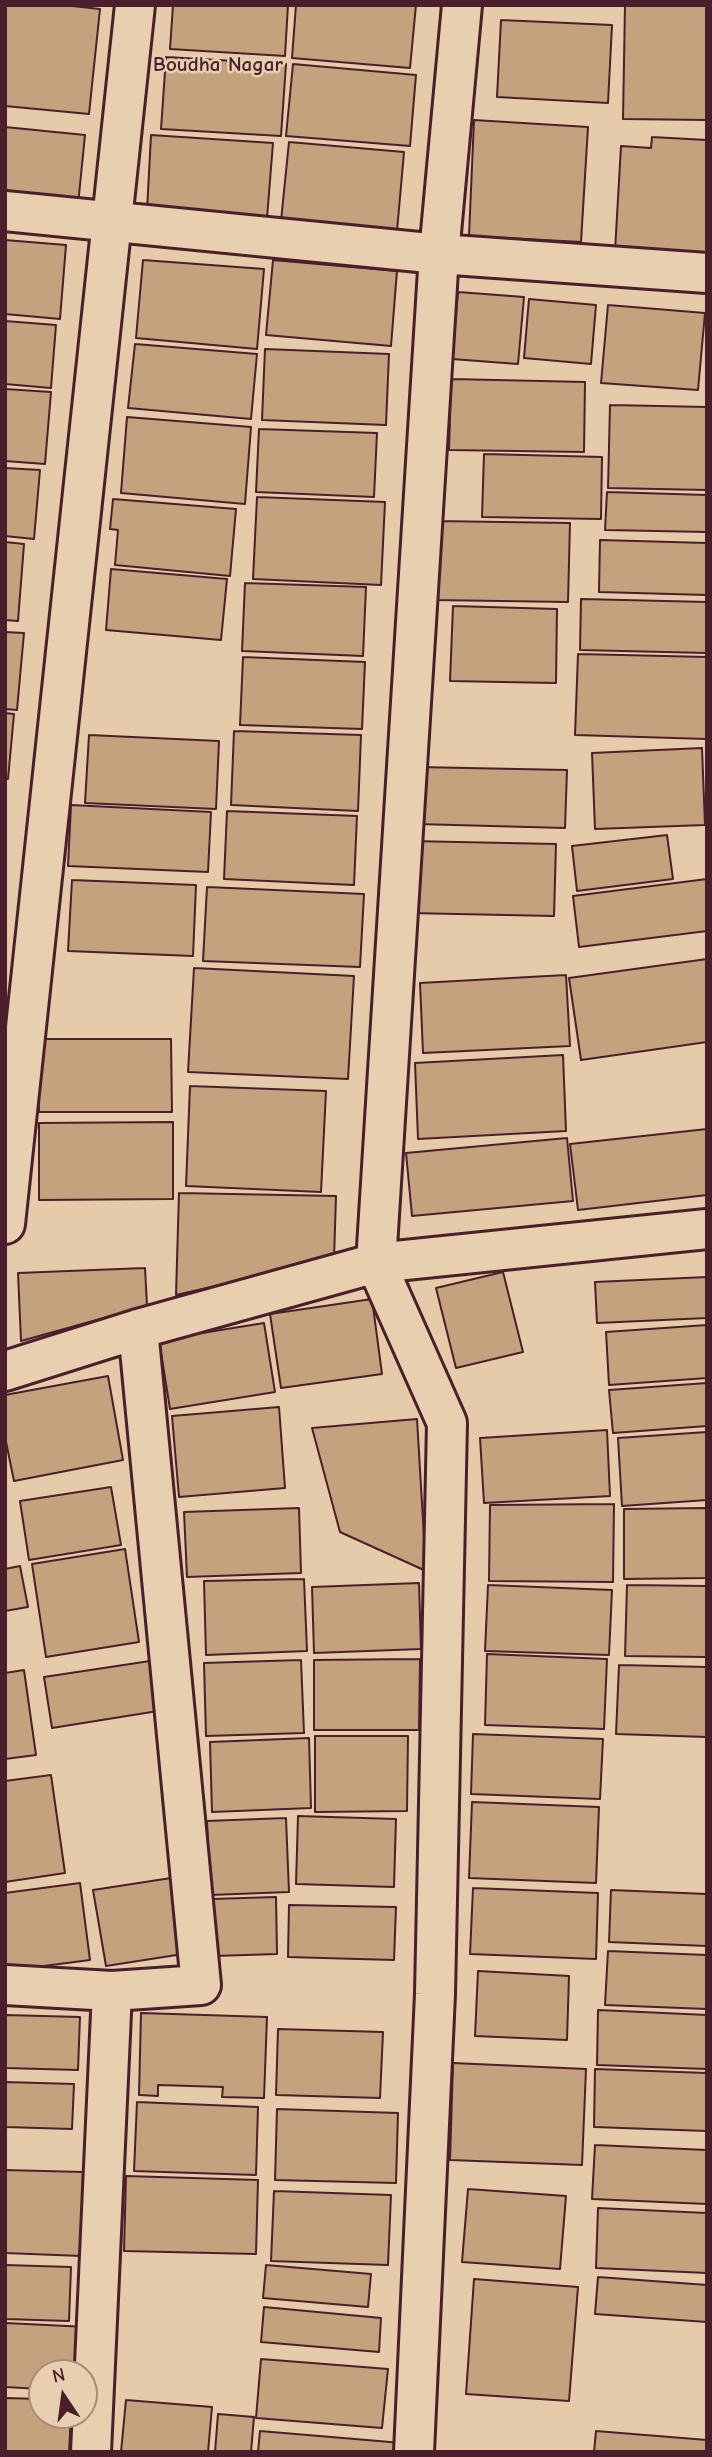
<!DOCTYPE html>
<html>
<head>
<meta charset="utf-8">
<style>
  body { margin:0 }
  #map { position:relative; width:712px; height:2457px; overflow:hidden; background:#e5cba9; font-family:"Comic Neue",sans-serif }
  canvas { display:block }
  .frame { position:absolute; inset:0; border:7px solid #4a1f2b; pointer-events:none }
  .north { position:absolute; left:28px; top:2359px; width:70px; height:70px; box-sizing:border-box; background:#e7cfb0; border:2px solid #a8897b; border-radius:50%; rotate:347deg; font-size:19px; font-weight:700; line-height:28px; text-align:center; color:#4a1f2b }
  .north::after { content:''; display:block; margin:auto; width:24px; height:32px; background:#4a1f2b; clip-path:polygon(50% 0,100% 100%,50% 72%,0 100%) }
</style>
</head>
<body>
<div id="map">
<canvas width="712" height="2457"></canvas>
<div class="frame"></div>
<div class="north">N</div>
</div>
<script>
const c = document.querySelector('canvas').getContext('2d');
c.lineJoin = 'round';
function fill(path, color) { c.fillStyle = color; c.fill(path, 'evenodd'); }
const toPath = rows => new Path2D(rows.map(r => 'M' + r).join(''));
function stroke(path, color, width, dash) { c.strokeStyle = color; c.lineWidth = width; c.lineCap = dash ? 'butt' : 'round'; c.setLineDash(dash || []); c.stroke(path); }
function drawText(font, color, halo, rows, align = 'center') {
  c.font = font + ' "Comic Neue",sans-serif'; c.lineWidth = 5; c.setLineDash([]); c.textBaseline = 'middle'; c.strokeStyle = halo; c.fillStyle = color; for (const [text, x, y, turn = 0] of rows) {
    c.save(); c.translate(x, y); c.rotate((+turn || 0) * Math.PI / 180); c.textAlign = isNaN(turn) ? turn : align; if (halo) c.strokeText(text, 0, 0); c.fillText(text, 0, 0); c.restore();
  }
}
const building = toPath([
  [5,5,63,5,100,9,89,114,5,106,5,5],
  [173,5,288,5,285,56,170,49,173,5],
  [296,5,416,5,410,68,292,58,296,5],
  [625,5,707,5,707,120,623,119,625,5],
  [501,20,612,25,608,103,497,97,501,20],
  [166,57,286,64,281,136,161,129,166,57],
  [293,64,416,75,410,146,286,136,293,64],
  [474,120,588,127,581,242,469,236,474,120],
  [5,127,85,135,78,205,5,198,5,127],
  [151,135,273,143,267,218,147,211,151,135],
  [652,137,707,140,707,256,615,251,621,146,651,148,652,137],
  [289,142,404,152,397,231,281,221,289,142],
  [5,240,66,245,60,319,5,314,5,240],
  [143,260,264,269,257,349,136,338,143,260],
  [273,260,397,271,391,346,266,335,273,260],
  [458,292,524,297,518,364,452,359,458,292],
  [529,299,596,305,591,364,524,358,529,299],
  [608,305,705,313,698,390,601,383,608,305],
  [5,321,56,325,51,388,5,384,5,321],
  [135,344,257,354,251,419,128,408,135,344],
  [265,349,389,354,386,425,262,420,265,349],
  [451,379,585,382,584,452,449,450,451,379],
  [5,389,51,392,45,464,5,461,5,389],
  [610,405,707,407,707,490,608,488,610,405],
  [127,417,251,427,245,504,121,493,127,417],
  [259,429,377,433,374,497,256,492,259,429],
  [484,454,602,457,601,519,482,517,484,454],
  [5,468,40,470,34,539,5,536,5,468],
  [607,492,707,495,707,532,605,530,607,492],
  [257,497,385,502,381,585,253,579,257,497],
  [113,499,236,509,230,576,115,565,118,530,110,529,113,499],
  [435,521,570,523,568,602,433,600,435,521],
  [600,540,707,543,707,595,599,592,600,540],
  [5,542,24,544,18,621,5,620,5,542],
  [111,569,227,579,221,640,106,630,111,569],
  [245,583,366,587,363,656,242,651,245,583],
  [581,599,707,602,707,653,580,650,581,599],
  [453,606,557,609,556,683,450,681,453,606],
  [5,632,24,633,17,710,5,709,5,632],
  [578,654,707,657,707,739,575,735,578,654],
  [243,657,365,662,362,729,240,725,243,657],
  [5,713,14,714,8,779,5,779,5,713],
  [234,731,361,735,358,811,231,805,234,731],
  [89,735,219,741,216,809,85,803,89,735],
  [702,748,705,825,595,829,592,753,702,748],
  [418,767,567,770,565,828,417,824,418,767],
  [71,805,211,812,208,872,68,866,71,805],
  [227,811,357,816,354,885,224,879,227,811],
  [667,835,673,879,577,891,572,846,667,835],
  [410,841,556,844,554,916,409,913,410,841],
  [707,879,707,931,579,947,573,896,707,879],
  [72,880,196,885,193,956,68,951,72,880],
  [207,887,364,894,360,967,203,961,207,887],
  [707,959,707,1042,581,1060,569,978,707,959],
  [194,968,354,976,348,1079,188,1072,194,968],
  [566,975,570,1046,423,1053,420,983,566,975],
  [38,1039,171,1039,172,1112,39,1112,38,1039],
  [563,1055,566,1131,418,1139,415,1063,563,1055],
  [190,1086,326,1091,321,1192,186,1186,190,1086],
  [173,1122,173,1199,39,1200,39,1123,173,1122],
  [707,1129,707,1195,578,1210,570,1144,707,1129],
  [567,1138,573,1201,412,1216,406,1153,567,1138],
  [179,1193,336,1196,334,1259,176,1295,179,1193],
  [145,1268,147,1306,21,1341,18,1273,145,1268],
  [503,1272,523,1352,456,1368,436,1288,503,1272],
  [707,1277,707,1318,597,1323,595,1282,707,1277],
  [372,1299,382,1374,281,1388,270,1314,372,1299],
  [264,1323,275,1392,170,1409,159,1340,264,1323],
  [707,1325,707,1378,609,1385,606,1332,707,1325],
  [108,1376,123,1460,14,1481,5,1437,5,1395,108,1376],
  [707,1383,707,1426,613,1433,609,1390,707,1383],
  [279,1407,285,1488,179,1497,172,1416,279,1407],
  [417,1419,426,1571,340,1532,312,1428,417,1419],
  [607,1430,610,1496,484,1503,480,1438,607,1430],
  [707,1432,707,1500,622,1506,618,1438,707,1432],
  [111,1487,121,1545,29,1560,20,1501,111,1487],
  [614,1504,613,1582,489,1581,490,1505,614,1504],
  [299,1508,301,1573,187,1577,184,1512,299,1508],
  [707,1508,707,1578,624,1579,624,1509,707,1508],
  [125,1549,139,1642,46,1657,32,1564,125,1549],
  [20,1566,28,1607,5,1611,5,1569,20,1566],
  [304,1579,307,1651,206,1655,204,1581,304,1579],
  [419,1583,421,1649,314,1653,312,1587,419,1583],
  [488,1585,612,1590,609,1655,485,1651,488,1585],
  [627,1585,707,1586,707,1657,625,1656,627,1585],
  [487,1654,607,1659,604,1729,485,1725,487,1654],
  [420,1659,419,1730,314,1730,314,1660,420,1659],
  [301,1660,304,1733,206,1736,204,1663,301,1660],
  [150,1661,158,1711,52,1728,44,1677,150,1661],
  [619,1665,707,1667,707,1737,616,1734,619,1665],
  [24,1670,36,1755,5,1759,5,1673,24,1670],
  [473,1734,603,1739,600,1799,471,1794,473,1734],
  [315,1736,408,1736,407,1811,315,1812,315,1736],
  [309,1738,311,1808,212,1812,210,1742,309,1738],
  [51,1775,65,1873,5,1882,5,1781,51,1775],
  [472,1802,599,1807,596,1883,469,1878,472,1802],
  [298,1816,396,1819,394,1887,296,1884,298,1816],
  [286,1818,289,1892,210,1895,207,1821,286,1818],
  [171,1878,183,1954,106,1966,93,1890,171,1878],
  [80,1883,90,1960,5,1971,5,1893,80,1883],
  [473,1888,598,1893,596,1959,470,1954,473,1888],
  [611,1890,707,1894,707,1946,609,1942,611,1890],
  [276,1897,277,1954,214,1956,212,1899,276,1897],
  [289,1905,396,1907,394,1960,288,1957,289,1905],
  [608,1951,707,1955,707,2009,605,2005,608,1951],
  [478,1971,569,1976,567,2040,475,2036,478,1971],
  [598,2010,707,2015,707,2069,597,2065,598,2010],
  [141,2013,267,2017,264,2098,222,2097,223,2087,158,2085,158,2096,139,2095,141,2013],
  [5,2015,80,2017,78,2070,5,2068,5,2015],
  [278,2029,383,2032,380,2098,276,2095,278,2029],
  [453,2063,586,2069,582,2165,450,2160,453,2063],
  [595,2069,707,2073,707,2131,594,2127,595,2069],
  [5,2082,74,2084,72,2129,5,2127,5,2082],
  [137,2102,258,2107,256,2175,134,2171,137,2102],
  [277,2109,398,2113,396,2183,275,2180,277,2109],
  [595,2145,707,2150,707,2204,592,2199,595,2145],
  [5,2170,83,2172,81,2256,5,2253,5,2170],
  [126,2176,258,2180,256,2254,124,2251,126,2176],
  [468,2189,566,2196,560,2269,462,2262,468,2189],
  [274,2191,391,2195,388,2265,271,2261,274,2191],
  [598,2208,707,2213,707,2273,596,2268,598,2208],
  [5,2265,71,2267,69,2321,5,2319,5,2265],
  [266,2265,371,2274,368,2307,263,2298,266,2265],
  [598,2277,707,2285,707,2322,595,2314,598,2277],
  [474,2279,578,2287,569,2401,466,2394,474,2279],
  [264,2307,381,2318,379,2352,261,2342,264,2307],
  [5,2323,88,2327,84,2373,42,2373,42,2389,5,2387,5,2323],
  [261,2359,388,2369,382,2428,256,2418,261,2359],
  [5,2398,42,2399,42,2415,71,2415,69,2452,5,2452,5,2398],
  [126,2400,212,2407,208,2452,121,2452,126,2400],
  [218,2414,254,2417,251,2452,215,2452,218,2414],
  [260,2431,402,2443,401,2452,258,2452,260,2431],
  [596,2431,707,2440,707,2452,594,2452,596,2431]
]);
fill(building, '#c4a27e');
stroke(building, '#4a1f2b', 2);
const minor = toPath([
  [5,211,439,254,707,273],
  [5,1224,135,5],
  [5,1371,138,1329,376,1263,707,1229],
  [5,1985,112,1991,201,1985,138,1329],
  [91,2452,112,1991],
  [414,2452,435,1994,447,1423,376,1263,439,254,462,5]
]);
stroke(minor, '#4a1f2b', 44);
stroke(minor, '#e7cfb0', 38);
drawText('bold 21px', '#4a1f2b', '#e7cfb0', [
  ["Boudha Nagar",218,65]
]);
</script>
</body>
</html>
